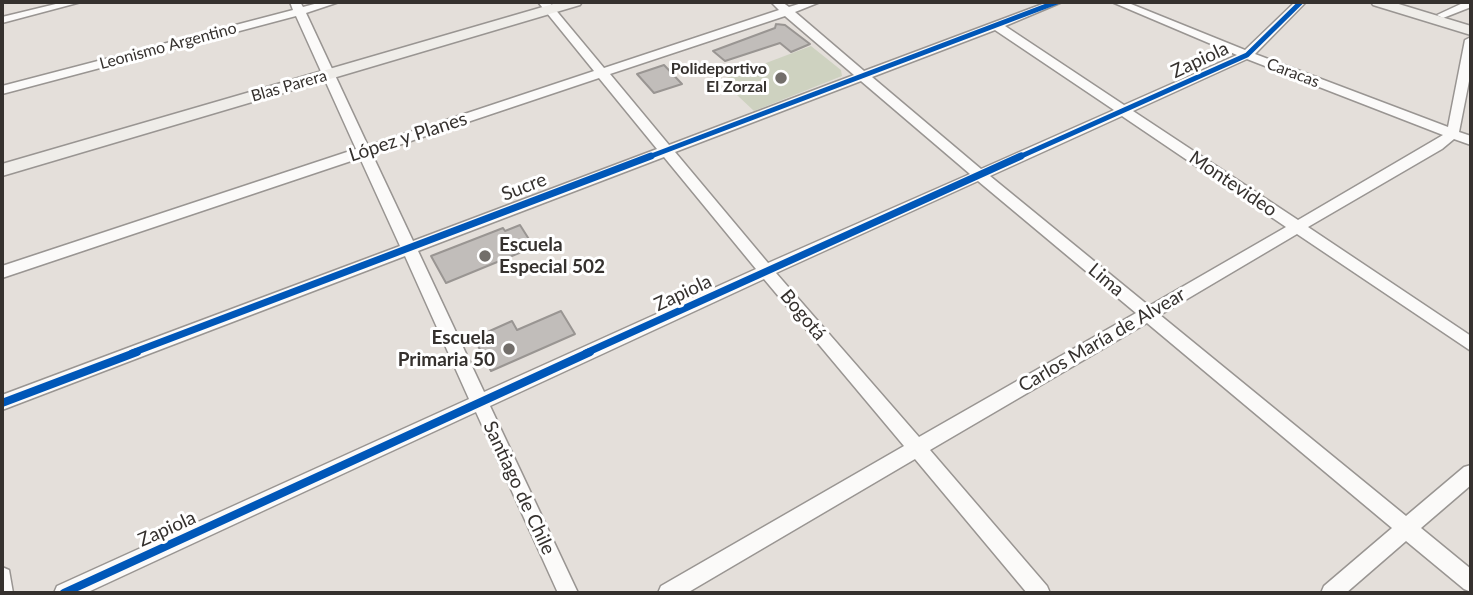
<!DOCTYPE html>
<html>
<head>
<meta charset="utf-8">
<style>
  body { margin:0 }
  #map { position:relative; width:1473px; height:595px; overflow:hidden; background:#e4dfda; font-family:Lato,sans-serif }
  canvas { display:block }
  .frame { position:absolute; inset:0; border:4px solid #35312e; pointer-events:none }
</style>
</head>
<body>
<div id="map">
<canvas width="1473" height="595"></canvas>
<div class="frame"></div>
</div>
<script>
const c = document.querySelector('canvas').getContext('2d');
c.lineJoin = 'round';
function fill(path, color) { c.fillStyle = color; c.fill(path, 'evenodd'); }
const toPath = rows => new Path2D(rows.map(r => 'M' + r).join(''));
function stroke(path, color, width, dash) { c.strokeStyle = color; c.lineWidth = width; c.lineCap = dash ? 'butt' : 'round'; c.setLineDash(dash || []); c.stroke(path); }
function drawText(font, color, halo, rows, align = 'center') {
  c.font = font + ' Lato,sans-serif'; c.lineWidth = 6; c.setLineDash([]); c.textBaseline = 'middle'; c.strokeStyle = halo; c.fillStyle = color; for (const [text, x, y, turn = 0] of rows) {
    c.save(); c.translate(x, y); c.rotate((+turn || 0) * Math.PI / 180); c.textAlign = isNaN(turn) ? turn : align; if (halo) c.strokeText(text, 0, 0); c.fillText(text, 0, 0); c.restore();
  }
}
fill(toPath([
  [811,46,841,70,842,76,754,111,721,80]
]), '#ced2c0');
const building = toPath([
  [776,24,785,25,810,44,791,52,780,43,725,61,713,51,775,28,776,24],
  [664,65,682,84,654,93,637,74,664,65],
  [520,225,532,244,523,248,524,251,446,283,431,256,503,228,505,231,520,225],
  [561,311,575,334,491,371,474,338,512,321,517,330,561,311]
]);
fill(building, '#c1bdba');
stroke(building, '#999592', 2);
const street = toPath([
  [64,2,81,2,2,23,2,17,64,2],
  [290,2,300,2,303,7,322,2,339,2,306,13,368,146,594,71,538,2,549,2,604,68,779,10,771,2,782,2,789,7,805,2,820,2,795,12,864,71,1048,2,1062,2,1005,26,1124,105,1237,55,1112,2,1126,2,1245,50,1295,2,1306,2,1255,54,1448,127,1465,40,1471,37,1471,71,1459,132,1471,136,1471,145,1454,139,1442,149,1308,227,1471,336,1471,351,1297,234,1160,315,1406,516,1464,467,1471,465,1471,485,1421,528,1471,569,1471,592,1464,589,1406,541,1346,593,1321,593,1324,586,1392,528,1147,323,930,450,1047,586,1050,593,1027,593,915,459,687,593,658,593,661,586,904,446,764,279,490,406,578,593,558,593,476,412,86,593,54,593,57,586,469,399,405,256,2,410,2,395,400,246,360,158,2,278,2,266,356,149,296,16,2,94,2,86,293,10,290,2],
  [785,16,854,75,669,145,610,74,785,16],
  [995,30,1114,110,981,169,872,77,995,30],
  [1247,59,1443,135,1298,220,1133,111,1247,59],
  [599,78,657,149,413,241,372,154,599,78],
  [861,81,970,174,768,263,675,152,861,81],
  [1122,116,1286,227,1149,306,990,176,1122,116],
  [664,157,756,269,484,392,418,251,664,157],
  [978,181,1136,313,919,437,776,273,978,181],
  [1465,2,1471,2,1471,7,1443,18,1437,15,1465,2],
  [2,567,9,570,13,593,2,593,2,567]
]);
const secondary = toPath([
  [560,2,582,2,580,5,2,176,2,164,560,2],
  [1371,2,1392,2,1471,26,1471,35,1373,5,1371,2]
]);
stroke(street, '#999592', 3);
stroke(secondary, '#999592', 3);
fill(street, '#fbfaf9');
fill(secondary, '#efede9');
stroke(toPath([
  [646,158,1057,2],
  [1017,158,1247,55,1301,2]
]), '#0057b8', 5);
stroke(toPath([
  [132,353,651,156],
  [586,353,1021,156]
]), '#0057b8', 7);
stroke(toPath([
  [2,403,137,352],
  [64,593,590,352]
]), '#0057b8', 8);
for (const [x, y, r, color] of [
  [781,78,7,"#726e6a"],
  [485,256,7,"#726e6a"],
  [509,349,7,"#726e6a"]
]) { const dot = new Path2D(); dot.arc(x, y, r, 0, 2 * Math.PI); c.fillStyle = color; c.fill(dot); stroke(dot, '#fff', 2.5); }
drawText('16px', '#35312e', '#fff', [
  ["Leonismo Argentino",168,46,-15],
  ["Caracas",1293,73,21],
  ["Blas Parera",289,86,-16]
]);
drawText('bold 16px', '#35312e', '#fff', [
  ["Polideportivo",767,69],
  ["El Zorzal",767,87]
], 'right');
drawText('19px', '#35312e', '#fff', [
  ["Zapiola",1200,60,-25],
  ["López y Planes",408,137,-18],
  ["Montevideo",1233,184,34],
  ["Sucre",524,187,-21],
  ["Lima",1106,280,40],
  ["Zapiola",683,293,-25],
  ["Bogotá",803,315,50],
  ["Carlos María de Alvear",1102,340,-30],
  ["Santiago de Chile",519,488,65],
  ["Zapiola",167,529,-24]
]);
drawText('bold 19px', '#35312e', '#fff', [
  ["Escuela",499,245],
  ["Especial 502",499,267],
  ["Escuela",495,338,"right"],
  ["Primaria 50",495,360,"right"]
], 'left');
</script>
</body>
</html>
